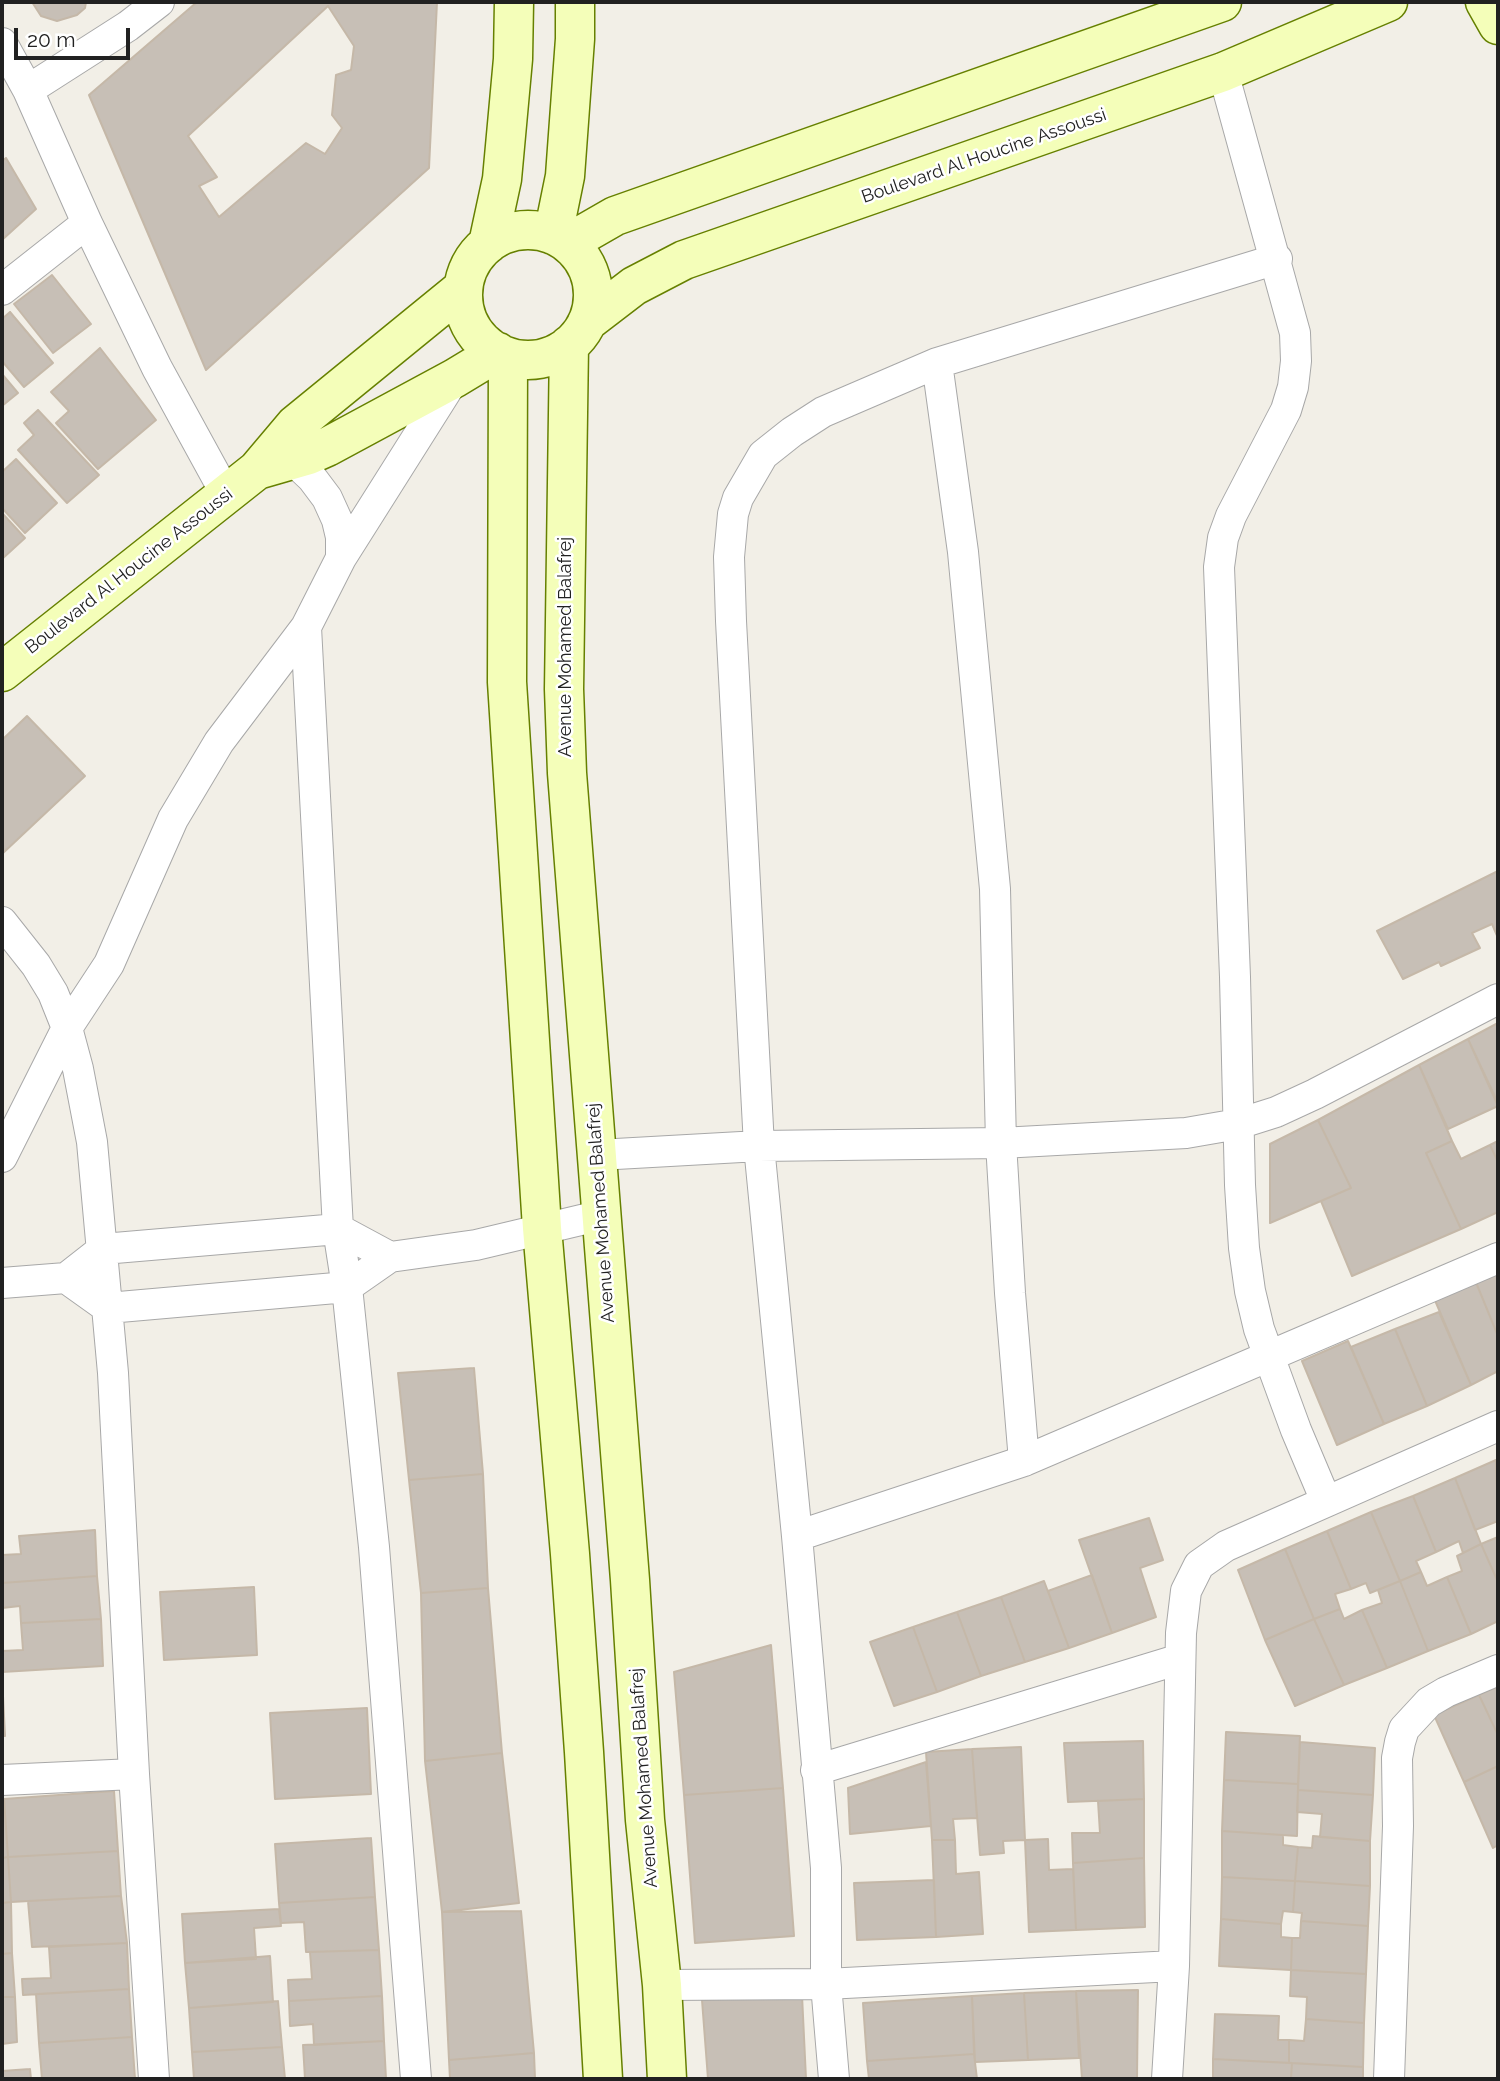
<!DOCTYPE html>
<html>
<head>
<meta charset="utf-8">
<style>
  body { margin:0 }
  #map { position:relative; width:1500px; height:2081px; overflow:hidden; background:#f2efe7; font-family:Raleway,sans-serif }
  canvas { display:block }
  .frame { position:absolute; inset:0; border:4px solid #212121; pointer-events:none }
  .scale { position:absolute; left:14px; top:28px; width:116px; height:32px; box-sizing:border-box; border:4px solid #212121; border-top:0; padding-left:9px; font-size:21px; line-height:24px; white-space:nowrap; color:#212121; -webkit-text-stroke:5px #fff; paint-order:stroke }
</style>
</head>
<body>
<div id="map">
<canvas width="1500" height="2081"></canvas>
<div class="frame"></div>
<div class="scale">20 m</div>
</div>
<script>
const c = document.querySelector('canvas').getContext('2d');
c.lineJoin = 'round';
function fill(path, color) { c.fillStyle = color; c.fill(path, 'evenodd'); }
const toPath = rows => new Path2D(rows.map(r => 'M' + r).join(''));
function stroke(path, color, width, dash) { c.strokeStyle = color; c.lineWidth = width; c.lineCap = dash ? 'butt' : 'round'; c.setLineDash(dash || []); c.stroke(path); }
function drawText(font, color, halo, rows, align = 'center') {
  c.font = font + ' Raleway,sans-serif'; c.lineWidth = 5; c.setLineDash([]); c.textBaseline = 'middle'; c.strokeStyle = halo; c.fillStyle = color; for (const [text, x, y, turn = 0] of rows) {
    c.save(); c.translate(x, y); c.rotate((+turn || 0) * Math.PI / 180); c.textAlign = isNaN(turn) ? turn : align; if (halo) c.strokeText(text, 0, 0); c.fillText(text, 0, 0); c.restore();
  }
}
const building = toPath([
  [32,2,86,2,85,8,77,15,57,21,41,16,32,2],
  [197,2,437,2,429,168,206,370,89,95,197,2],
  [328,6,354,46,351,70,336,75,332,115,342,128,325,154,306,143,219,217,199,186,217,177,188,136,328,6],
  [6,158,36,209,2,240,2,161,6,158],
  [52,275,91,324,53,353,14,304,52,275],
  [10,312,53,363,24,387,2,361,2,319,10,312],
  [100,348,156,420,98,469,56,423,69,411,51,392,100,348],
  [2,374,18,393,2,406,2,374],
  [38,410,99,475,67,503,18,450,34,435,24,423,38,410],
  [16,459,57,503,25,533,2,508,2,472,16,459],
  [2,513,25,538,2,559,2,513],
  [27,716,85,776,2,854,2,740,27,716],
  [1498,871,1498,938,1492,924,1472,933,1480,948,1441,966,1439,962,1403,979,1377,931,1498,871],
  [1498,1023,1498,1103,1468,1039,1498,1023],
  [1468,1039,1498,1106,1448,1129,1419,1065,1468,1039],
  [1419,1065,1452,1141,1426,1153,1461,1229,1352,1276,1321,1201,1351,1188,1318,1120,1419,1065],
  [1318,1120,1351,1188,1270,1223,1270,1144,1318,1120],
  [1452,1141,1461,1159,1490,1145,1498,1162,1498,1212,1461,1229,1426,1153,1452,1141],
  [1498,1141,1498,1162,1490,1145,1498,1141],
  [1498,1271,1498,1336,1475,1280,1498,1271],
  [1475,1280,1498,1336,1498,1371,1471,1385,1434,1298,1475,1280],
  [1439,1312,1471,1385,1427,1406,1395,1329,1439,1312],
  [1395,1329,1427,1406,1384,1424,1351,1347,1395,1329],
  [1348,1341,1384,1424,1337,1445,1302,1361,1348,1341],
  [474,1368,483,1474,409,1480,398,1373,474,1368],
  [1496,1460,1498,1521,1475,1530,1455,1478,1496,1460],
  [483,1474,488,1588,421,1593,409,1480,483,1474],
  [1455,1478,1481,1544,1463,1553,1459,1541,1436,1552,1413,1496,1455,1478],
  [1413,1496,1436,1552,1416,1561,1421,1572,1400,1581,1371,1512,1413,1496],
  [1371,1512,1400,1581,1370,1593,1366,1583,1351,1589,1327,1531,1371,1512],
  [1149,1518,1163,1560,1140,1568,1156,1617,1112,1633,1079,1540,1149,1518],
  [95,1530,97,1576,2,1583,2,1555,21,1554,19,1536,95,1530],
  [1327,1531,1351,1589,1335,1594,1340,1609,1314,1619,1285,1549,1327,1531],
  [1498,1537,1498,1582,1481,1544,1498,1537],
  [1481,1544,1498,1582,1498,1621,1471,1634,1447,1577,1462,1571,1457,1556,1481,1544],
  [1285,1549,1314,1619,1265,1640,1238,1570,1285,1549],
  [1421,1572,1427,1586,1447,1577,1471,1634,1428,1651,1400,1581,1421,1572],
  [1092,1575,1112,1633,1069,1648,1048,1591,1092,1575],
  [97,1576,101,1619,21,1623,20,1606,2,1608,2,1583,97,1576],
  [1044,1581,1069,1648,1025,1662,1001,1597,1044,1581],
  [1400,1581,1428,1651,1387,1668,1362,1610,1382,1603,1378,1590,1400,1581],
  [254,1587,257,1655,164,1660,160,1592,254,1587],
  [488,1588,502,1753,425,1761,421,1593,488,1588],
  [1001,1597,1025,1662,981,1676,957,1612,1001,1597],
  [1340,1609,1344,1619,1362,1610,1387,1668,1344,1685,1314,1619,1340,1609],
  [957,1612,981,1676,937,1692,913,1627,957,1612],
  [101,1619,103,1666,2,1672,2,1651,23,1650,21,1623,101,1619],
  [1314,1619,1344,1685,1295,1706,1265,1640,1314,1619],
  [913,1627,937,1692,894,1706,870,1642,913,1627],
  [771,1645,783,1788,684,1795,674,1672,771,1645],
  [2,1676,5,1736,2,1736,2,1676],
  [1498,1686,1498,1735,1479,1695,1498,1686],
  [1479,1695,1498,1735,1498,1766,1464,1782,1434,1715,1479,1695],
  [367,1708,371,1794,275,1799,270,1713,367,1708],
  [1226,1732,1300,1736,1298,1784,1224,1780,1226,1732],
  [1143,1741,1144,1799,1068,1802,1064,1743,1143,1741],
  [1300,1742,1375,1748,1373,1795,1298,1790,1300,1742],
  [1021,1747,1025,1840,1003,1841,1004,1853,980,1855,972,1749,1021,1747],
  [972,1749,977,1818,953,1819,955,1840,932,1840,926,1752,972,1749],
  [502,1753,519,1903,442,1912,425,1761,502,1753],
  [926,1762,931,1826,850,1834,848,1788,926,1762],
  [1498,1766,1498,1845,1493,1848,1464,1782,1498,1766],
  [1224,1780,1298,1784,1297,1836,1222,1831,1224,1780],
  [783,1788,794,1936,695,1943,684,1795,783,1788],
  [1298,1790,1373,1795,1370,1841,1320,1837,1322,1814,1297,1812,1298,1790],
  [114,1791,118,1851,8,1857,4,1799,114,1791],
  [4,1799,8,1857,2,1858,2,1800,4,1799],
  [1144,1799,1144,1858,1073,1863,1072,1833,1100,1833,1098,1801,1144,1799],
  [1222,1831,1283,1835,1283,1845,1298,1847,1295,1881,1222,1877,1222,1831],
  [1313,1836,1370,1841,1370,1886,1295,1881,1298,1847,1312,1848,1313,1836],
  [371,1838,375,1897,279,1903,275,1844,371,1838],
  [1048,1839,1049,1870,1073,1869,1076,1930,1029,1932,1025,1840,1048,1839],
  [932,1840,955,1840,956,1874,979,1872,983,1934,936,1937,932,1840],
  [118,1851,121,1896,11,1902,8,1857,118,1851],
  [8,1857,11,1902,2,1903,2,1858,8,1857],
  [1144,1858,1145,1927,1076,1930,1073,1863,1144,1858],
  [1222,1877,1295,1881,1293,1912,1283,1911,1281,1924,1221,1919,1222,1877],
  [934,1880,936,1937,857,1940,854,1883,934,1880],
  [1295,1881,1370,1886,1368,1926,1301,1921,1302,1913,1293,1912,1295,1881],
  [121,1896,127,1943,32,1947,28,1901,121,1896],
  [375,1897,379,1950,306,1952,304,1922,281,1923,279,1903,375,1897],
  [11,1902,12,1953,2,1954,2,1903,11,1902],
  [279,1909,281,1926,254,1928,256,1959,185,1963,182,1914,279,1909],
  [521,1911,534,2053,449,2060,442,1912,521,1911],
  [1221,1919,1281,1924,1281,1937,1292,1938,1291,1970,1219,1966,1221,1919],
  [1301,1921,1368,1926,1366,1974,1291,1970,1292,1938,1300,1938,1301,1921],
  [127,1943,129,1989,23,1995,22,1979,51,1978,49,1947,127,1943],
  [379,1950,382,1996,289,2001,288,1980,312,1979,310,1952,379,1950],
  [12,1953,15,1997,2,1997,2,1954,12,1953],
  [270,1956,273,2002,189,2008,185,1963,270,1956],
  [1291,1970,1366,1974,1364,2023,1306,2019,1307,1997,1290,1996,1291,1970],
  [129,1989,132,2037,39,2043,36,1994,129,1989],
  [1138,1990,1137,2079,1082,2079,1076,1991,1138,1990],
  [1076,1991,1079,2058,1028,2060,1024,1993,1076,1991],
  [1024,1993,1028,2060,975,2062,972,1996,1024,1993],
  [802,1995,806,2079,708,2079,702,2000,802,1995],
  [382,1996,384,2041,314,2045,313,2024,290,2026,289,2001,382,1996],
  [972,1996,974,2054,867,2061,863,2003,972,1996],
  [2,1997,15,1997,17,2042,2,2044,2,1997],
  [278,2001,282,2047,192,2052,189,2008,278,2001],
  [1215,2014,1279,2016,1278,2040,1289,2040,1289,2063,1213,2059,1215,2014],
  [1306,2019,1364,2023,1363,2067,1289,2063,1289,2040,1304,2041,1306,2019],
  [132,2037,135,2079,42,2079,39,2043,132,2037],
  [384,2041,386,2079,305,2079,303,2045,384,2041],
  [282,2047,285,2079,194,2079,192,2052,282,2047],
  [534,2053,535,2079,450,2079,449,2060,534,2053],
  [974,2054,977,2079,869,2079,867,2061,974,2054],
  [1213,2059,1292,2063,1291,2079,1213,2079,1213,2059],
  [1292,2063,1363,2067,1363,2079,1291,2079,1292,2063],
  [30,2069,31,2079,2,2079,2,2071,30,2069]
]);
fill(building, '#c7bfb6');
stroke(building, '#c5b8a8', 2);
const street = toPath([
  [2,43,28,90,87,223,157,368,226,494],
  [1223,72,1295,333,1296,361,1293,387,1286,410,1231,516,1223,538,1219,567,1235,977,1240,1185,1244,1248,1250,1291,1259,1329,1296,1430,1326,1501],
  [28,90,128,26,159,2],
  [2,290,87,223],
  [937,363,963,552,995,889,1001,1143,1010,1293,1024,1461],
  [293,460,312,478,327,498,337,520,341,537,341,558],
  [306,627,338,1229,347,1287,374,1547,416,2079],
  [2,922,36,965,53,993,67,1028,78,1069,92,1142,113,1373,134,1774,154,2079],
  [598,1155,759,1146,1001,1143,1186,1133,1238,1124,1276,1112,1315,1094,1498,999],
  [2,1157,67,1028,109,964,173,819,219,742,306,627,341,558,454,379],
  [66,1278,108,1308,347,1287,390,1257,476,1245,602,1215],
  [2,1283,66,1278,103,1249,338,1229,390,1257],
  [797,1536,1024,1461,1498,1258],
  [816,1770,1180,1659],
  [2,1780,134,1774],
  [662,1985,826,1984,1174,1966],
  [834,2079,826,1984,826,1868,797,1536,759,1146,731,621,729,557,733,514,738,498,763,455,792,432,823,412,937,363,1277,259],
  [1167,2079,1174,1966,1181,1633,1186,1591,1199,1565,1226,1546,1498,1426],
  [1389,2079,1398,1826,1397,1758,1400,1742,1404,1729,1429,1702,1446,1692,1498,1670]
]);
const secondary = toPath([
  [1485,2,1498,25],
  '463 295a65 65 0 1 1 130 0a65 65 0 1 1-130 0Z',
  [553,235,565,176,575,39,575,2],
  [568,243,615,216,1222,2],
  [488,244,502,179,513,59,514,2],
  [587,322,634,286,684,260,1223,72,1388,2],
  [569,345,564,689,567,773,630,1580,645,1820,662,1985,667,2079],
  [508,357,507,682,542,1228,570,1554,584,1752,603,2079],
  [257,470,309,455,327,447,455,378,498,352],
  [2,672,257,470,295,425,463,288]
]);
stroke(street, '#a8a8a8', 32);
stroke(secondary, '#668000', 41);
stroke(street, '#fff', 30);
stroke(secondary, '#f4feb9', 38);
drawText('18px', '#212121', '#fff', [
  ["Boulevard Al Houcine Assoussi",984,156,-19],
  ["Boulevard Al Houcine Assoussi",129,571,-38],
  ["Avenue Mohamed Balafrej",566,647,-90],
  ["Avenue Mohamed Balafrej",601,1213,-94],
  ["Avenue Mohamed Balafrej",644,1778,-94]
]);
</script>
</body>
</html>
